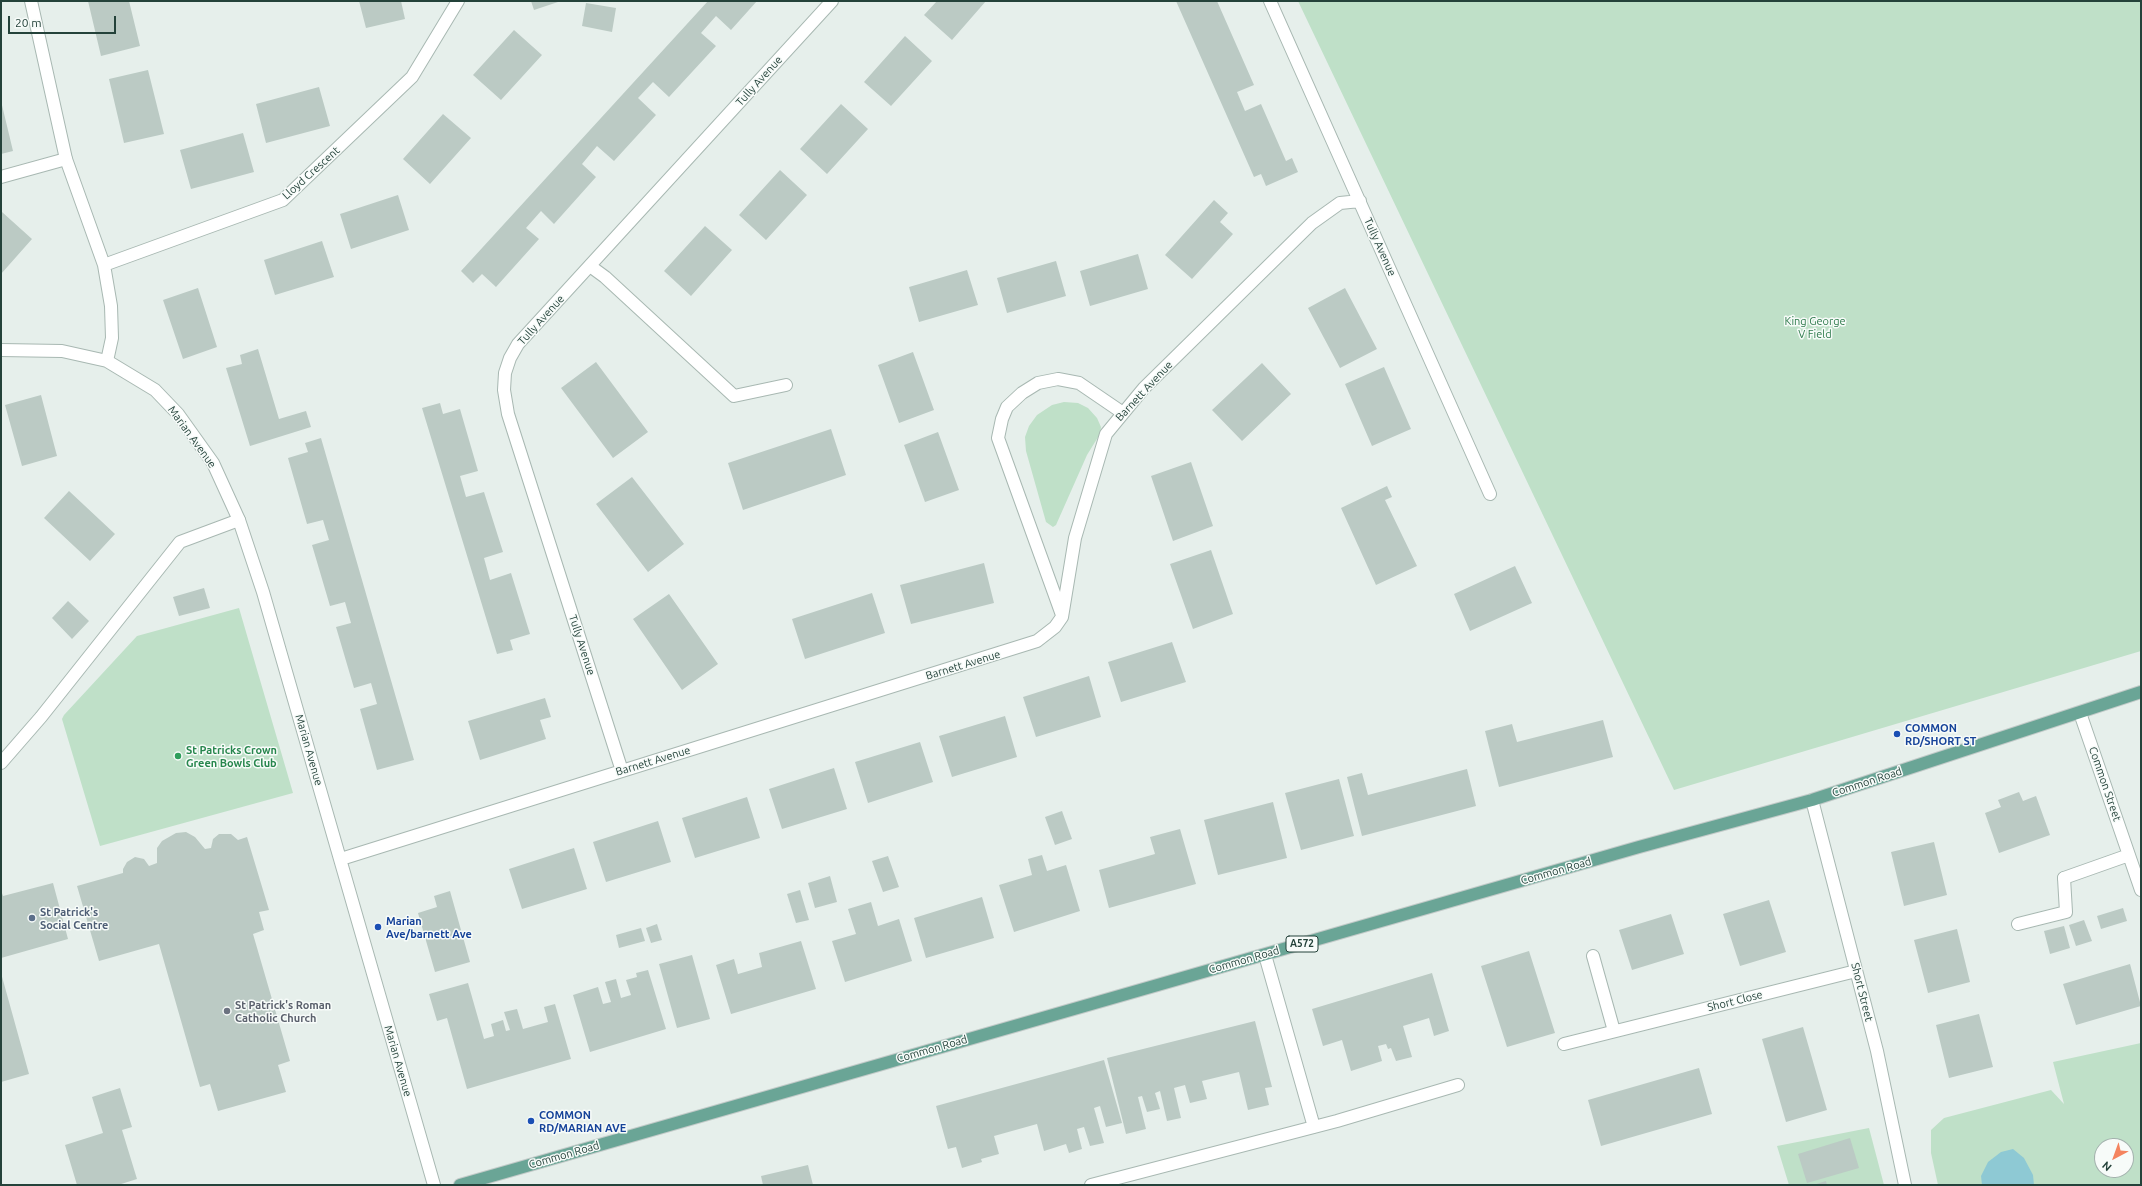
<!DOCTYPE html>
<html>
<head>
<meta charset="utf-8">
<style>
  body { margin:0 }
  #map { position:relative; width:2142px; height:1186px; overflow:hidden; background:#e6efeb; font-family:Ubuntu,sans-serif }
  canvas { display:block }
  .frame { position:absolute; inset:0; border:2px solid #24423a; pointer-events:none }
  .north { position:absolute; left:2094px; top:1138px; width:40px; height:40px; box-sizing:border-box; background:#f7fbf9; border:1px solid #a3b1ad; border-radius:50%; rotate:221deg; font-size:11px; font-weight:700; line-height:16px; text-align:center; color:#24423a }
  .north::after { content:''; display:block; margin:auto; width:14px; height:18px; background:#f4845f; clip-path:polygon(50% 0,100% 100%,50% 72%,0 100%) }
  .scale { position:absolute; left:8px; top:16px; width:108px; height:18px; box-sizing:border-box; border:2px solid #24423a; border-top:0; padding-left:5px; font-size:12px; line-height:14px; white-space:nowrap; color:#24423a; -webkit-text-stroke:3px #f7fbf9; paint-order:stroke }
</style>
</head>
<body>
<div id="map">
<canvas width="2142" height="1186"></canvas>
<div class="frame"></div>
<div class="north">N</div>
<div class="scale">20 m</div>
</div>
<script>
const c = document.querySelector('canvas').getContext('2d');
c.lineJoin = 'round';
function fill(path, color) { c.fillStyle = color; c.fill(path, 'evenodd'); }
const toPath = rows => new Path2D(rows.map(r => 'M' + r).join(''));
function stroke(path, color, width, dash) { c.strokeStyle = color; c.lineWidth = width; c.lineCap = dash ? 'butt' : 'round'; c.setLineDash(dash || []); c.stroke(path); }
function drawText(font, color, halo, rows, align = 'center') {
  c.font = font + ' Ubuntu,sans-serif'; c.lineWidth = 3; c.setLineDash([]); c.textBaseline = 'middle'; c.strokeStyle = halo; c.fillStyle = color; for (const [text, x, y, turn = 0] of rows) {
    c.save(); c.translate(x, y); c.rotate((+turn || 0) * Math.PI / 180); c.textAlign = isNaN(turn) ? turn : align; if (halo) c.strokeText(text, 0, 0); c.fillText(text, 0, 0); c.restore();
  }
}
fill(toPath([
  [1298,1,2141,1,2141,651,1674,790],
  [1064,402,1078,403,1088,408,1097,418,1101,427,1100,434,1087,455,1056,525,1053,527,1046,522,1026,451,1025,437,1029,426,1037,415,1052,405],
  [239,608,293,793,100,846,62,719,64,715,137,636],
  [2141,1043,2141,1185,1938,1185,1931,1153,1931,1130,1944,1118,2051,1090,2064,1104,2053,1062],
  [2102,1146,2126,1146,2126,1170,2102,1170],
  [1869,1128,1884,1185,1789,1185,1777,1146]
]), '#bfe0c8');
fill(toPath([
  [2013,1149,2024,1158,2033,1175,2034,1185,1982,1185,1981,1176,1988,1162,2001,1152]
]), '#8ec9d4');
fill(toPath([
  [88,1,129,1,140,46,101,56],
  [359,1,401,1,405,19,366,28],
  [531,1,561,1,534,10],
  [708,1,757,1,731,30,716,16,701,33,716,46,669,97,653,82,638,98,656,115,614,161,597,146,582,164,596,177,554,224,541,211,526,228,539,239,496,287,482,274,473,283,461,271],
  [937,1,986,1,952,40,924,15],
  [1176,1,1217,1,1254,85,1237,92,1245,111,1261,104,1286,161,1292,158,1298,172,1266,186,1261,174,1254,177],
  [586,3,616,8,612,32,582,26],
  [514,30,542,55,501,100,473,75],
  [905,36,932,61,891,106,864,82],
  [148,70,164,134,124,143,109,79],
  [319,87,330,126,266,143,256,104],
  [1,101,13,151,1,154],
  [841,104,868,129,827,174,800,149],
  [443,114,471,138,430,184,403,159],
  [243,133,254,172,191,189,180,150],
  [780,170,807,195,766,240,739,215],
  [398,195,409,230,351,249,340,214],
  [1214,200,1228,213,1220,222,1233,234,1192,279,1165,255],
  [2,212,32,239,1,274,1,213],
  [705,226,732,250,691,296,664,271],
  [322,241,334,277,275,295,264,260],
  [1138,254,1148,289,1090,306,1080,271],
  [1056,261,1066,296,1007,313,997,278],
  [967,270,978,305,919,322,909,287],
  [198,288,217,347,183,359,163,300],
  [1345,288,1377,349,1340,368,1308,308],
  [258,349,279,419,306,411,311,427,250,446,226,368,242,364,240,355],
  [913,352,934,410,899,423,878,365],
  [596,362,648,432,613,458,561,388],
  [1262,363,1291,394,1242,441,1212,410],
  [1384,367,1411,429,1372,446,1345,384],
  [41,395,57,456,22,466,5,405],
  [440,403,443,414,460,409,478,471,460,476,466,497,484,492,503,552,484,558,490,580,511,573,530,634,510,640,513,650,497,654,422,408],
  [831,429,846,475,743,510,728,463],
  [938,432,959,490,925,502,904,445],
  [321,438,414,760,377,770,360,709,377,704,371,683,354,688,336,627,351,623,345,602,330,606,312,545,329,540,323,520,307,524,288,458,308,452,305,443],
  [1191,462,1213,526,1173,541,1151,476],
  [632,477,684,544,648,572,596,504],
  [1387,486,1392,497,1385,500,1417,566,1376,585,1341,508],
  [69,491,115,534,90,561,44,518],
  [1211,550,1233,614,1193,629,1170,564],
  [984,563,994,603,911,624,900,585],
  [1515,566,1532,603,1470,631,1454,594],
  [204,588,210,608,179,616,173,597],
  [872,593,885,633,805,659,792,619],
  [669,594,718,664,682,690,633,619],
  [68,601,89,621,72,639,52,618],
  [1172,642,1186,682,1121,702,1108,662],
  [1089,676,1101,717,1036,737,1023,697],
  [545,698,551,717,540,720,546,739,480,760,468,721],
  [1005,716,1017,757,952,777,939,736],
  [1603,720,1613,757,1499,787,1485,731,1512,724,1517,742],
  [920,742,933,782,868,803,855,762],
  [834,768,847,809,782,829,769,789],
  [1467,769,1476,806,1362,836,1347,777,1362,773,1368,795],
  [1339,779,1354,836,1301,850,1285,793],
  [2019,792,2023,801,2036,796,2050,835,1999,853,1985,813,2001,807,1998,800],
  [747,797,760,838,695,858,682,818],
  [1273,802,1287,858,1218,875,1204,820],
  [1062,811,1072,839,1055,845,1045,817],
  [658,821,671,862,606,882,593,842],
  [1180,829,1196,884,1109,908,1099,870,1155,854,1150,837],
  [186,832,195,837,205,849,211,848,213,839,219,834,231,834,238,840,247,837,269,910,259,912,264,930,253,934,290,1061,278,1065,286,1092,218,1111,210,1084,200,1087,159,944,99,961,77,886,123,873,123,869,127,862,135,857,144,859,149,866,157,863,157,848,162,841,176,833],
  [1934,842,1947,895,1904,906,1891,852],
  [574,848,587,889,522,909,509,869],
  [1042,855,1047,871,1066,865,1080,911,1014,932,999,885,1032,875,1028,859],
  [888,856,899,887,883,892,872,861],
  [830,876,837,902,815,908,808,883],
  [53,883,68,939,1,958,1,890,3,896],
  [800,890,809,920,796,923,787,894],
  [450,891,470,962,435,972,418,913,437,907,434,896],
  [982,897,994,938,926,958,914,918],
  [1769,900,1786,952,1740,966,1723,914],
  [871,902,878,926,899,919,912,961,845,982,832,941,856,934,848,909],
  [2123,908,2127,921,2101,929,2097,916],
  [1671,914,1684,954,1632,970,1619,930],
  [2084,920,2092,941,2076,946,2069,925],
  [657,924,662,940,651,943,646,928],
  [2064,926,2070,948,2050,954,2044,931],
  [641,928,645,941,619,948,616,935],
  [1957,929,1970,982,1928,993,1914,940],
  [801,941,816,989,731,1014,716,965,734,959,738,974,762,967,759,953],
  [1529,951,1555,1033,1507,1047,1481,966],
  [692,955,710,1019,677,1028,659,964],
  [2130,964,2141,1006,2076,1025,2063,984],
  [648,970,666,1029,590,1052,573,995,598,987,603,1004,611,1002,605,982,616,979,621,998,631,995,626,980,637,977,636,973],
  [1,973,29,1074,1,1082],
  [1432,973,1449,1031,1434,1036,1429,1018,1403,1026,1412,1057,1396,1061,1391,1048,1388,1049,1386,1044,1378,1046,1382,1061,1351,1071,1342,1040,1323,1046,1312,1009],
  [468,983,484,1039,494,1036,491,1024,503,1020,506,1031,510,1030,504,1012,517,1009,523,1029,548,1022,544,1007,555,1004,571,1059,467,1089,447,1018,437,1021,429,994],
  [1979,1014,1993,1067,1949,1078,1936,1025],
  [1255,1021,1272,1087,1265,1088,1269,1105,1248,1110,1239,1072,1202,1081,1207,1099,1190,1103,1185,1085,1174,1088,1181,1118,1167,1121,1160,1091,1155,1093,1160,1109,1147,1112,1142,1096,1138,1097,1146,1129,1126,1134,1107,1058],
  [1803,1027,1827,1110,1786,1122,1762,1039],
  [1104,1060,1122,1123,1106,1127,1100,1106,1094,1108,1104,1143,1090,1146,1084,1127,1077,1129,1082,1149,1069,1153,1066,1144,1044,1151,1037,1124,994,1136,999,1154,981,1159,982,1162,962,1168,956,1147,948,1149,936,1106],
  [1699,1068,1712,1114,1601,1146,1588,1100],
  [120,1088,132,1127,122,1130,137,1179,118,1185,77,1185,65,1145,103,1133,92,1097],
  [1850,1138,1859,1168,1807,1183,1798,1154],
  [808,1165,813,1185,763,1185,761,1176],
  [1826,1181,1827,1185,1813,1185]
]), '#bbcac4');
const lane = toPath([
  [1,177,66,159],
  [590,266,605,277,734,396,786,385],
  [1,763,41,717,180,542,239,520],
  [2018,924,2066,912,2064,878],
  [1265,955,1314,1127],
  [1091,1185,1337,1121,1458,1085]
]);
const street = toPath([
  [31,1,66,159,104,265,111,306,112,338,107,361],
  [1270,1,1490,494],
  [104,265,283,200,412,77,458,1],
  [1,350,62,351,107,361,155,390,178,414,213,463,239,520,263,592,434,1185],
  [1062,615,998,438,1002,419,1007,407,1022,393,1038,383,1058,379,1079,383,1123,413],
  [2080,713,2141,890],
  [622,771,508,414,504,390,505,373,510,358,518,344,832,1],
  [1812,800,1877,1051,1905,1185],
  [341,859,1037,641,1055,627,1062,617,1075,538,1106,434,1144,388,1312,223,1340,203,1360,201],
  [2064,878,2129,855],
  [1593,956,1614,1031],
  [1564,1044,1856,971]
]);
const primary = toPath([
  [460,1185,1639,847,1812,800,2141,692]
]);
stroke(lane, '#a8b8b2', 14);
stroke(street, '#a8b8b2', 14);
stroke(primary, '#c2cac8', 14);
stroke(lane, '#fff', 12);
stroke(street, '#fff', 12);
stroke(primary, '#6aa596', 12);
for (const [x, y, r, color] of [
  [1897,734,4,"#1a4fb4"],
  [178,756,4,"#2e9e5b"],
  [32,918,4,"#5c6f8a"],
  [378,927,4,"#1a4fb4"],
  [227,1011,4,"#6b7280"],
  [531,1121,4,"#1a4fb4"]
]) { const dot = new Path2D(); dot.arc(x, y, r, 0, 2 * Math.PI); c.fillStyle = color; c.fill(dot); stroke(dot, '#f7fbf9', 1.5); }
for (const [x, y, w] of [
  [1302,944,32]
]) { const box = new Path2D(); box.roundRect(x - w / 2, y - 8, w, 16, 3); c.fillStyle = '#f7fbf9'; c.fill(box); stroke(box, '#24423a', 1); }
drawText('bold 10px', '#24423a', null, [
  ["A572",1302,944]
]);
drawText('11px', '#24423a', '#f7fbf9', [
  ["Tully Avenue",759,81,-48],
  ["Lloyd Crescent",311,173,-42],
  ["Tully Avenue",1380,247,66],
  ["Tully Avenue",541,320,-48],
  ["Barnett Avenue",1144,391,-47],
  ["Marian Avenue",192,437,54],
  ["Tully Avenue",582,645,72],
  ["Barnett Avenue",963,665,-17],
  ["Marian Avenue",309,750,74],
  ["Barnett Avenue",653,761,-17],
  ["Common Road",1867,782,-18],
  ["Common Street",2105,784,71],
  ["Common Road",1556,871,-16],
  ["Common Road",1244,960,-16],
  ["Short Street",1862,992,76],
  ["Short Close",1735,1001,-14],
  ["Common Road",932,1049,-16],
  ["Marian Avenue",398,1061,74],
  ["Common Road",564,1155,-16]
]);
drawText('11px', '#2d7a4b', '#f7fbf9', [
  ["King George",1815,321],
  ["V Field",1815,334]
]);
drawText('bold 11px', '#164399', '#f7fbf9', [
  ["COMMON",1905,728],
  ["RD/SHORT ST",1905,741],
  ["Marian",386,921],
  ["Ave/barnett Ave",386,934],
  ["COMMON",539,1115],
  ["RD/MARIAN AVE",539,1128]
], 'left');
drawText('bold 11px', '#27864d', '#f7fbf9', [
  ["St Patricks Crown",186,750],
  ["Green Bowls Club",186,763]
], 'left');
drawText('bold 11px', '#4e5e75', '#f7fbf9', [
  ["St Patrick's",40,912],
  ["Social Centre",40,925]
], 'left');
drawText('bold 11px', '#5b616d', '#f7fbf9', [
  ["St Patrick's Roman",235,1005],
  ["Catholic Church",235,1018]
], 'left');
</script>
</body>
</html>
